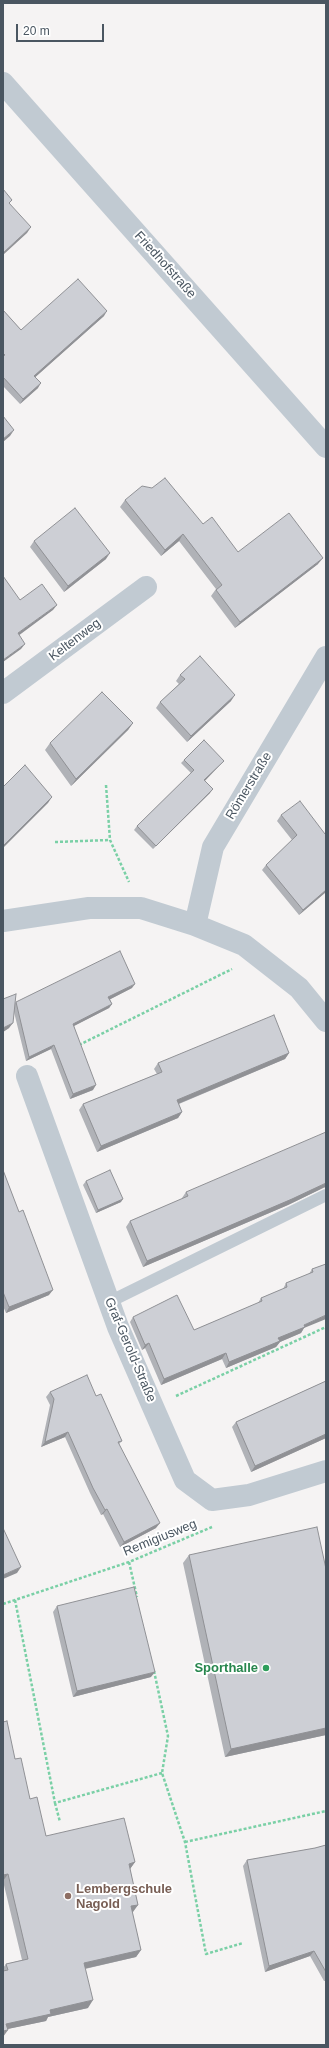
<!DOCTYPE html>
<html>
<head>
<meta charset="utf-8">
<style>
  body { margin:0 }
  #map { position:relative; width:329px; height:2048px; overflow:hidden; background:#f5f3f3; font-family:Arial,sans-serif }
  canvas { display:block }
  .frame { position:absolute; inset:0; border:4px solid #4a5661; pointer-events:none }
  .scale { position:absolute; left:16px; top:24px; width:88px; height:18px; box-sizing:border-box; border:2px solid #4a5661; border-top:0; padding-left:5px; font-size:12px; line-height:14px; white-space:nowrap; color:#4a5661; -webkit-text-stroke:3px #fff; paint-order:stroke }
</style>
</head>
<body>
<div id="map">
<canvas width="329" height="2048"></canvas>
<div class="frame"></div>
<div class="scale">20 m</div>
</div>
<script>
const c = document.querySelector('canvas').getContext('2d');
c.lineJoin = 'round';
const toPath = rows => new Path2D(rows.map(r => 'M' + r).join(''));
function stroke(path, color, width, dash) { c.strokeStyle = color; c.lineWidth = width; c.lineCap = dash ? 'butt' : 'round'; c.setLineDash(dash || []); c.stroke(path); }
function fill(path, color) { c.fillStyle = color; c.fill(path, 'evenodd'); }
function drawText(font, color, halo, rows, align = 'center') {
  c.font = font + ' Arial,sans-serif'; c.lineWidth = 4; c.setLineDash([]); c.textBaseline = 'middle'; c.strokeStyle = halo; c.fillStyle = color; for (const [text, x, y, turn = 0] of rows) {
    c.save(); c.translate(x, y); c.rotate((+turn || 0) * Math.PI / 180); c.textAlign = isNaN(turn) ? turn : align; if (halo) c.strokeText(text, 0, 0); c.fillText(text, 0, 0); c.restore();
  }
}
stroke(toPath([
  [106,785,110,840,129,882],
  [55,842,110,840],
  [79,1045,232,969],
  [176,1396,326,1327],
  [129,1562,137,1597],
  [15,1600,55,1803,162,1773],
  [3,1604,129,1562,212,1527],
  [154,1671,168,1736,162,1773,185,1842,206,1954,243,1943],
  [55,1803,60,1822],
  [185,1842,326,1811]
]), '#7ad0a6', 2.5, [3, 2]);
stroke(toPath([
  [109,1302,326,1195]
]), '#c1cad2', 12);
stroke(toPath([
  [3,83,326,447],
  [3,693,146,587],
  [3,921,89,908,141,908,195,925,244,945,299,988,326,1021],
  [195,925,213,847,326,657],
  [27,1076,118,1327,185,1480,212,1500,249,1495,326,1471]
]), '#c1cad2', 22);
fill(toPath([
  [3,310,21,330,104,316,35,377,38,388,20,404,3,386],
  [125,500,203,524,238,552,318,564,235,628,211,596,216,589,179,541,161,556,120,507],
  [34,541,106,559,64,592,30,547],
  [180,675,231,701,187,742,156,708,160,702,179,684,176,681],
  [133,723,128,730,71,786,45,750,50,743],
  [184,760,224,761,204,781,210,793,153,849,134,830,137,826,191,773,181,763],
  [281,815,325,834,326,833,326,892,299,915,262,870,266,865,292,840,277,821],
  [132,988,110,999,112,1004,109,1008,74,1026,93,1090,70,1099,51,1049,26,1061,14,1012,9,1028,3,1032,3,999,15,1003,16,1002],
  [289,1053,285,1059,179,1104,182,1112,178,1118,97,1152,79,1110,83,1104,157,1074,154,1069,158,1063],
  [3,1170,49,1295,6,1313,3,1306],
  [86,1181,121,1202,96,1213,83,1185],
  [323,1188,288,1205,143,1267,126,1227,130,1221,182,1199,182,1198,186,1192],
  [326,1264,304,1328,301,1333,280,1342,276,1347,226,1368,222,1359,161,1385,145,1348,142,1350,130,1322,133,1317,194,1330,258,1303,261,1298,283,1289,286,1283,309,1274,312,1269],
  [326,1381,326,1438,251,1472,232,1427,236,1422],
  [50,1392,96,1396,122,1441,119,1444,156,1528,120,1547,103,1514,101,1515,90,1493,65,1437,41,1447,50,1405,46,1397],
  [189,1555,326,1569,326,1735,225,1757,183,1563],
  [57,1606,151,1677,73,1697,53,1612],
  [3,1722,15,1759,30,1799,46,1836,135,1862,130,1869,138,1905,132,1912,141,1950,136,1957,85,1969,88,2008,48,2017,46,2021,7,2029,3,2037,3,1968,6,1964,22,1960,3,1881],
  [326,1845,326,1981,324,1981,310,1956,265,1972,243,1866,247,1860,315,1848]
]), '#b0b2b7');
fill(toPath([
  [31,227,27,233,3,255,3,253],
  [107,311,104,316,31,381,34,376],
  [41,383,38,388,20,404,23,399],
  [14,430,10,436,3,442,3,439],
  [183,534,179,541,161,556,165,550],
  [110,553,106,559,64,592,68,586],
  [323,558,318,564,235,628,240,622],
  [57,605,53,610,14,639,18,633],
  [25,644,21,649,3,662,3,660],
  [235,695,231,701,187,742,191,736],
  [133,723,128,730,71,786,76,779],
  [224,761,221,764,202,784,204,780],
  [213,789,210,793,153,849],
  [52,797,48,803,3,848,3,846],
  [326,890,326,892,299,915,303,910],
  [135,984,132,988,105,1002,108,997],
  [112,1004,109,1008,70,1028,73,1024],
  [13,1023,9,1028,3,1032,3,1028],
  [54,1045,51,1049,26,1061,29,1057],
  [289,1053,285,1059,173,1106,177,1100],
  [96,1085,93,1090,70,1099,73,1094],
  [182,1112,178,1118,97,1152,101,1146],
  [326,1183,326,1187,323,1188,288,1205,143,1267,147,1261],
  [123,1199,121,1202,96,1213,98,1210],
  [53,1290,49,1295,6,1313,9,1307],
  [326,1315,326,1319,304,1328,301,1333,280,1342,276,1347,226,1368,229,1362,278,1338,304,1325],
  [149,1343,145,1348,142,1350,145,1345],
  [226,1353,222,1359,161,1385,164,1379],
  [68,1432,65,1437,41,1447,45,1442],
  [326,1434,326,1438,251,1472,255,1466],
  [107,1509,103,1514,101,1515,105,1510],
  [160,1523,156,1528,120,1547,124,1542],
  [21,1567,17,1573,3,1579,3,1575],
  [155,1672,151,1677,73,1697,77,1691],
  [326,1728,326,1735,225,1757,231,1749],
  [135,1862,130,1869,129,1864],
  [8,1874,3,1881,3,1875],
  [138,1905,133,1912,126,1913,131,1906],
  [141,1950,136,1957,79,1970,84,1963],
  [314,1951,310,1956,265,1972,269,1966],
  [93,2000,88,2008,48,2017,46,2021,3,2030,6,2024,50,2010],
  [8,2030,3,2037,3,2031]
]), '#909195');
const building = toPath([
  [3,189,12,200,9,203,31,227,3,253,3,189],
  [78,279,107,311,34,376,41,383,23,399,3,377,3,356,5,355,3,353,3,310,21,330,78,279],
  [3,416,14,430,3,439,3,416],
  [165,478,203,524,212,517,238,552,289,513,323,558,240,622,216,590,222,585,183,534,165,550,125,500,142,486,152,488,165,478],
  [75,508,110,553,68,586,34,541,75,508],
  [3,576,20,600,42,584,57,605,18,633,25,644,3,660,3,576],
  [200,656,235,695,191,736,160,702,185,679,180,675,200,656],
  [102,692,133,723,76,779,50,743,102,692],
  [204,740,224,761,204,780,213,789,156,846,137,826,194,770,184,760,204,740],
  [25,765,52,797,3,846,3,787,25,765],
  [300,801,325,834,326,833,326,890,303,910,266,865,297,835,281,815,300,801],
  [120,951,135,984,108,997,112,1004,73,1024,96,1085,73,1094,54,1045,29,1057,16,1002,120,951],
  [16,994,13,1023,3,1028,3,999,16,994],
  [274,1015,289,1053,177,1100,182,1112,101,1146,83,1104,162,1072,158,1063,274,1015],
  [326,1132,326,1183,292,1199,147,1261,130,1221,188,1196,186,1192,326,1132],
  [3,1170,19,1212,23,1210,53,1290,9,1307,3,1292,3,1170],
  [110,1170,123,1199,98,1210,86,1181,110,1170],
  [326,1264,326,1315,304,1325,305,1327,278,1338,280,1341,229,1362,226,1353,164,1379,149,1343,145,1345,133,1317,177,1295,194,1330,262,1301,261,1298,287,1287,286,1283,313,1272,312,1269,326,1264],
  [87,1375,96,1396,101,1394,122,1441,118,1442,160,1523,124,1542,107,1509,105,1510,93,1488,68,1432,45,1442,54,1399,50,1392,87,1375],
  [326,1381,326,1434,255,1466,236,1422,326,1381],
  [317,1527,326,1569,326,1728,231,1749,189,1555,317,1527],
  [3,1528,21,1567,3,1575,3,1528],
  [134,1587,155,1672,77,1691,57,1606,134,1587],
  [7,1721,15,1759,21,1758,30,1799,37,1797,46,1836,124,1818,135,1862,129,1864,138,1905,131,1906,141,1950,84,1963,93,2000,50,2010,51,2014,6,2024,8,2030,3,2031,3,1971,8,1970,6,1964,28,1959,8,1874,3,1875,3,1722,7,1721],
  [326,1845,326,1972,314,1951,269,1966,247,1860,315,1848,326,1845]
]);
fill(building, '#cdcfd5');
stroke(building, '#909195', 1);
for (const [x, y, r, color] of [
  [266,1668,4,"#2e9e5b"],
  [68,1896,4,"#8d6e63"]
]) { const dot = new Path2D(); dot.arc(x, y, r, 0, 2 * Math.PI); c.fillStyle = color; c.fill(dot); stroke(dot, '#fff', 1.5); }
drawText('13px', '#4a5661', '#fff', [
  ["Friedhofstraße",165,265,48],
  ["Keltenweg",75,640,-37],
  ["Römerstraße",249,786,-59],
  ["Graf-Gerold-Straße",130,1350,67],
  ["Remigiusweg",160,1538,-22]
]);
drawText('bold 13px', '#27864d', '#fff', [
  ["Sporthalle",258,1668]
], 'right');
drawText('bold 13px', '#785e54', '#fff', [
  ["Lembergschule",76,1889],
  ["Nagold",76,1904]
], 'left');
</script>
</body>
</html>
